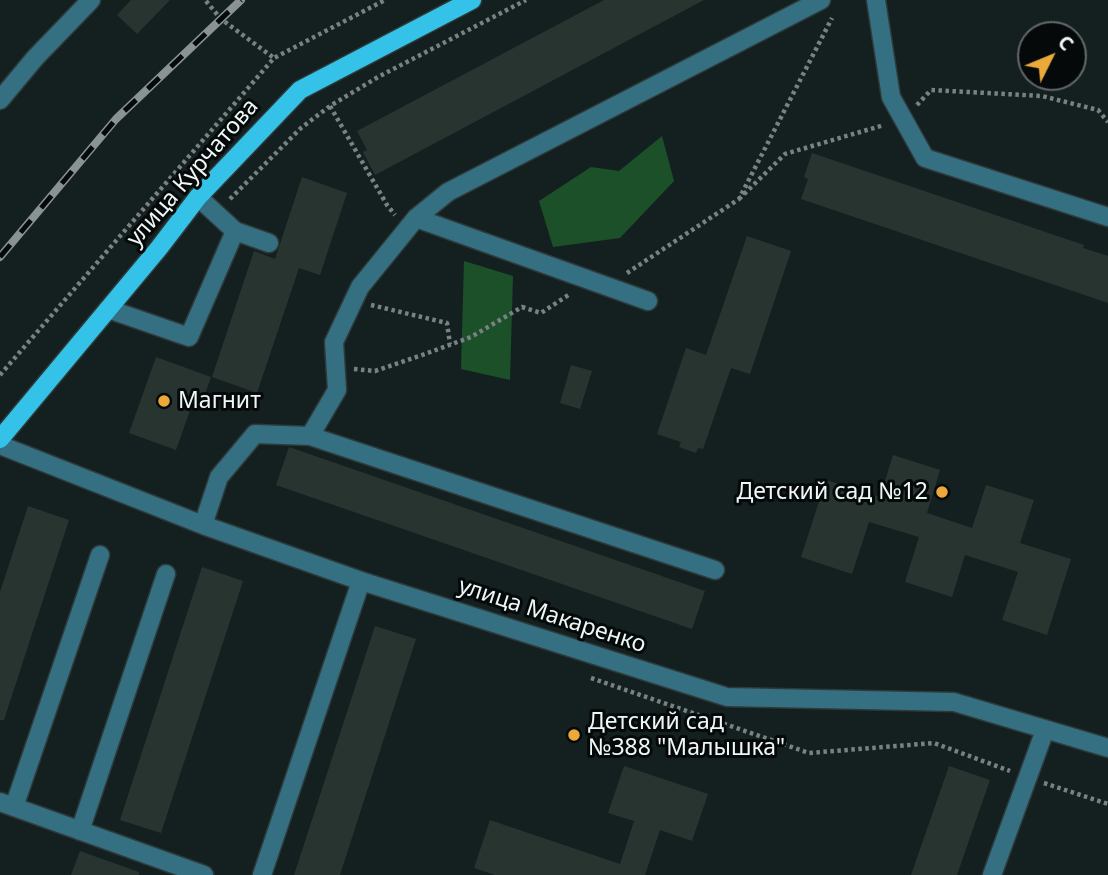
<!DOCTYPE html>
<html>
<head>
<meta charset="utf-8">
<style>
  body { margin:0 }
  #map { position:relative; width:1108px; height:875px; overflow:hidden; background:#142020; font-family:"Noto Sans",sans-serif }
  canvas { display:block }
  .north { position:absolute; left:1017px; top:21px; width:70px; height:70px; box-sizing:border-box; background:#050909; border:2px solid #626868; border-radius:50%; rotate:47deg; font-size:19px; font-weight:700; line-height:28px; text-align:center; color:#eef6f6 }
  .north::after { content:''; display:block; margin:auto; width:24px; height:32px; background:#eba93a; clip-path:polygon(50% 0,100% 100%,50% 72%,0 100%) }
</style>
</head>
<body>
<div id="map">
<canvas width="1108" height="875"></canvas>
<div class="north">С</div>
</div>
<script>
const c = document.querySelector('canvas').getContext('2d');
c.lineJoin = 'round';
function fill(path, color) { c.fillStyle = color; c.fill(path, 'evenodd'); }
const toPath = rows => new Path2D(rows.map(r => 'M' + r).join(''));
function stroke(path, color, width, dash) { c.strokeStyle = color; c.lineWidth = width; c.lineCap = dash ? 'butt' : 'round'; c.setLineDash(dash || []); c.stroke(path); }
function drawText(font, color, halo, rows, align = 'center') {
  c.font = font + ' "Noto Sans",sans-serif'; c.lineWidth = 6; c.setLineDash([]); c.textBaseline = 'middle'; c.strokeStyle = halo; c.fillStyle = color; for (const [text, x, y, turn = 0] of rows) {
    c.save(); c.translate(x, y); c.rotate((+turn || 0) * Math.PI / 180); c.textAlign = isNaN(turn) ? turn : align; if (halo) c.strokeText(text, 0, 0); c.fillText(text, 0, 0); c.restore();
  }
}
fill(toPath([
  [662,136,674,181,620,238,553,247,539,201,591,167,619,171],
  [464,261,513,276,510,380,461,369]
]), '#1c5029');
fill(toPath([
  [131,0,170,0,137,34,117,15],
  [604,0,704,0,375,175,363,152,367,150,357,131],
  [812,153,1084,245,1083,248,1108,256,1108,303,801,199,808,179,804,177],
  [302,177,347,193,320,275,299,268,257,393,212,377,254,251,275,259],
  [747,236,791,251,750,374,731,368,703,449,698,448,696,453,679,447,681,442,657,434,686,348,706,355],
  [156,357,211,377,201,405,193,402,176,450,129,433],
  [571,365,592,371,580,409,560,403],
  [289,447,705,591,692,629,276,485],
  [893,455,940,470,927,513,972,528,986,485,1034,500,1020,543,1071,559,1047,635,1002,620,1018,572,965,555,952,597,905,582,919,537,869,522,852,574,801,557,826,480,880,497],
  [28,506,69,520,4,720,0,720,0,592],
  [202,567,243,581,161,833,120,820],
  [375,626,416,639,340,875,294,875],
  [624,766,708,794,692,841,660,830,645,875,495,875,474,868,490,820,620,864,634,821,608,813],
  [949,766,990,780,957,875,911,875],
  [80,851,139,872,139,875,71,875]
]), '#283430');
const minor = toPath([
  [876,0,891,97,925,158,1108,217],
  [0,100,35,58,91,0],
  [198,197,235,231,269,243],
  [416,218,648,301],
  [108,309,189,337,235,231],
  [310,436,337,390,334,342,360,287,416,218,448,192,821,0],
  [0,445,203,525,361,581,727,697,954,702,1108,748],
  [203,525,219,477,255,434,310,436,715,570],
  [0,802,204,875],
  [14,807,100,555],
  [80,831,166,574],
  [262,875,361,581],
  [992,875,1045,730]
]);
const major = toPath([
  [0,439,159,248,198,197,300,90,472,0]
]);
stroke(minor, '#2e3a3a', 21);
stroke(major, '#2e3a3a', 21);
stroke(toPath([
  [206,1,221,19,274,58],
  [917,105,931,90,1042,96,1098,110,1108,122],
  [330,106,387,205,395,215],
  [230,199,301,128,330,106,378,77,526,0],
  [739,199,785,154,884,125],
  [627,273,739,199,832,18],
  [371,305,447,323,450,344],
  [354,369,375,371,425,354,471,337,522,307,541,313,570,294],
  [0,375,274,58,385,0],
  [591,678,809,753,934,743,1010,771],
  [1044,783,1108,804]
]), '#788282', 4.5, [3.5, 3.5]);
stroke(minor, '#356f82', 18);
stroke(major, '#35c2e9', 18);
const rail = toPath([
  [0,257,116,119,241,0]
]);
stroke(rail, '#899393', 8);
stroke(rail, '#050909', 5, [16]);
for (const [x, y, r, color] of [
  [164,401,7,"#eba93a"],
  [942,492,7,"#eba93a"],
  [574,735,7,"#eba93a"]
]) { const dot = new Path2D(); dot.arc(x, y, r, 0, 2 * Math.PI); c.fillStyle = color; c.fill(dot); stroke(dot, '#050909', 2.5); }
drawText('23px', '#eef6f6', '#050909', [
  ["улица Курчатова",193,173,-49],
  ["улица Макаренко",552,616,18]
]);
drawText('23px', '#eef6f6', '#050909', [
  ["Магнит",178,401],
  ["Детский сад №12",928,492,"right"],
  ["Детский сад",588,722],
  ["№388 \"Малышка\"",588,748]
], 'left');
</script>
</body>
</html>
